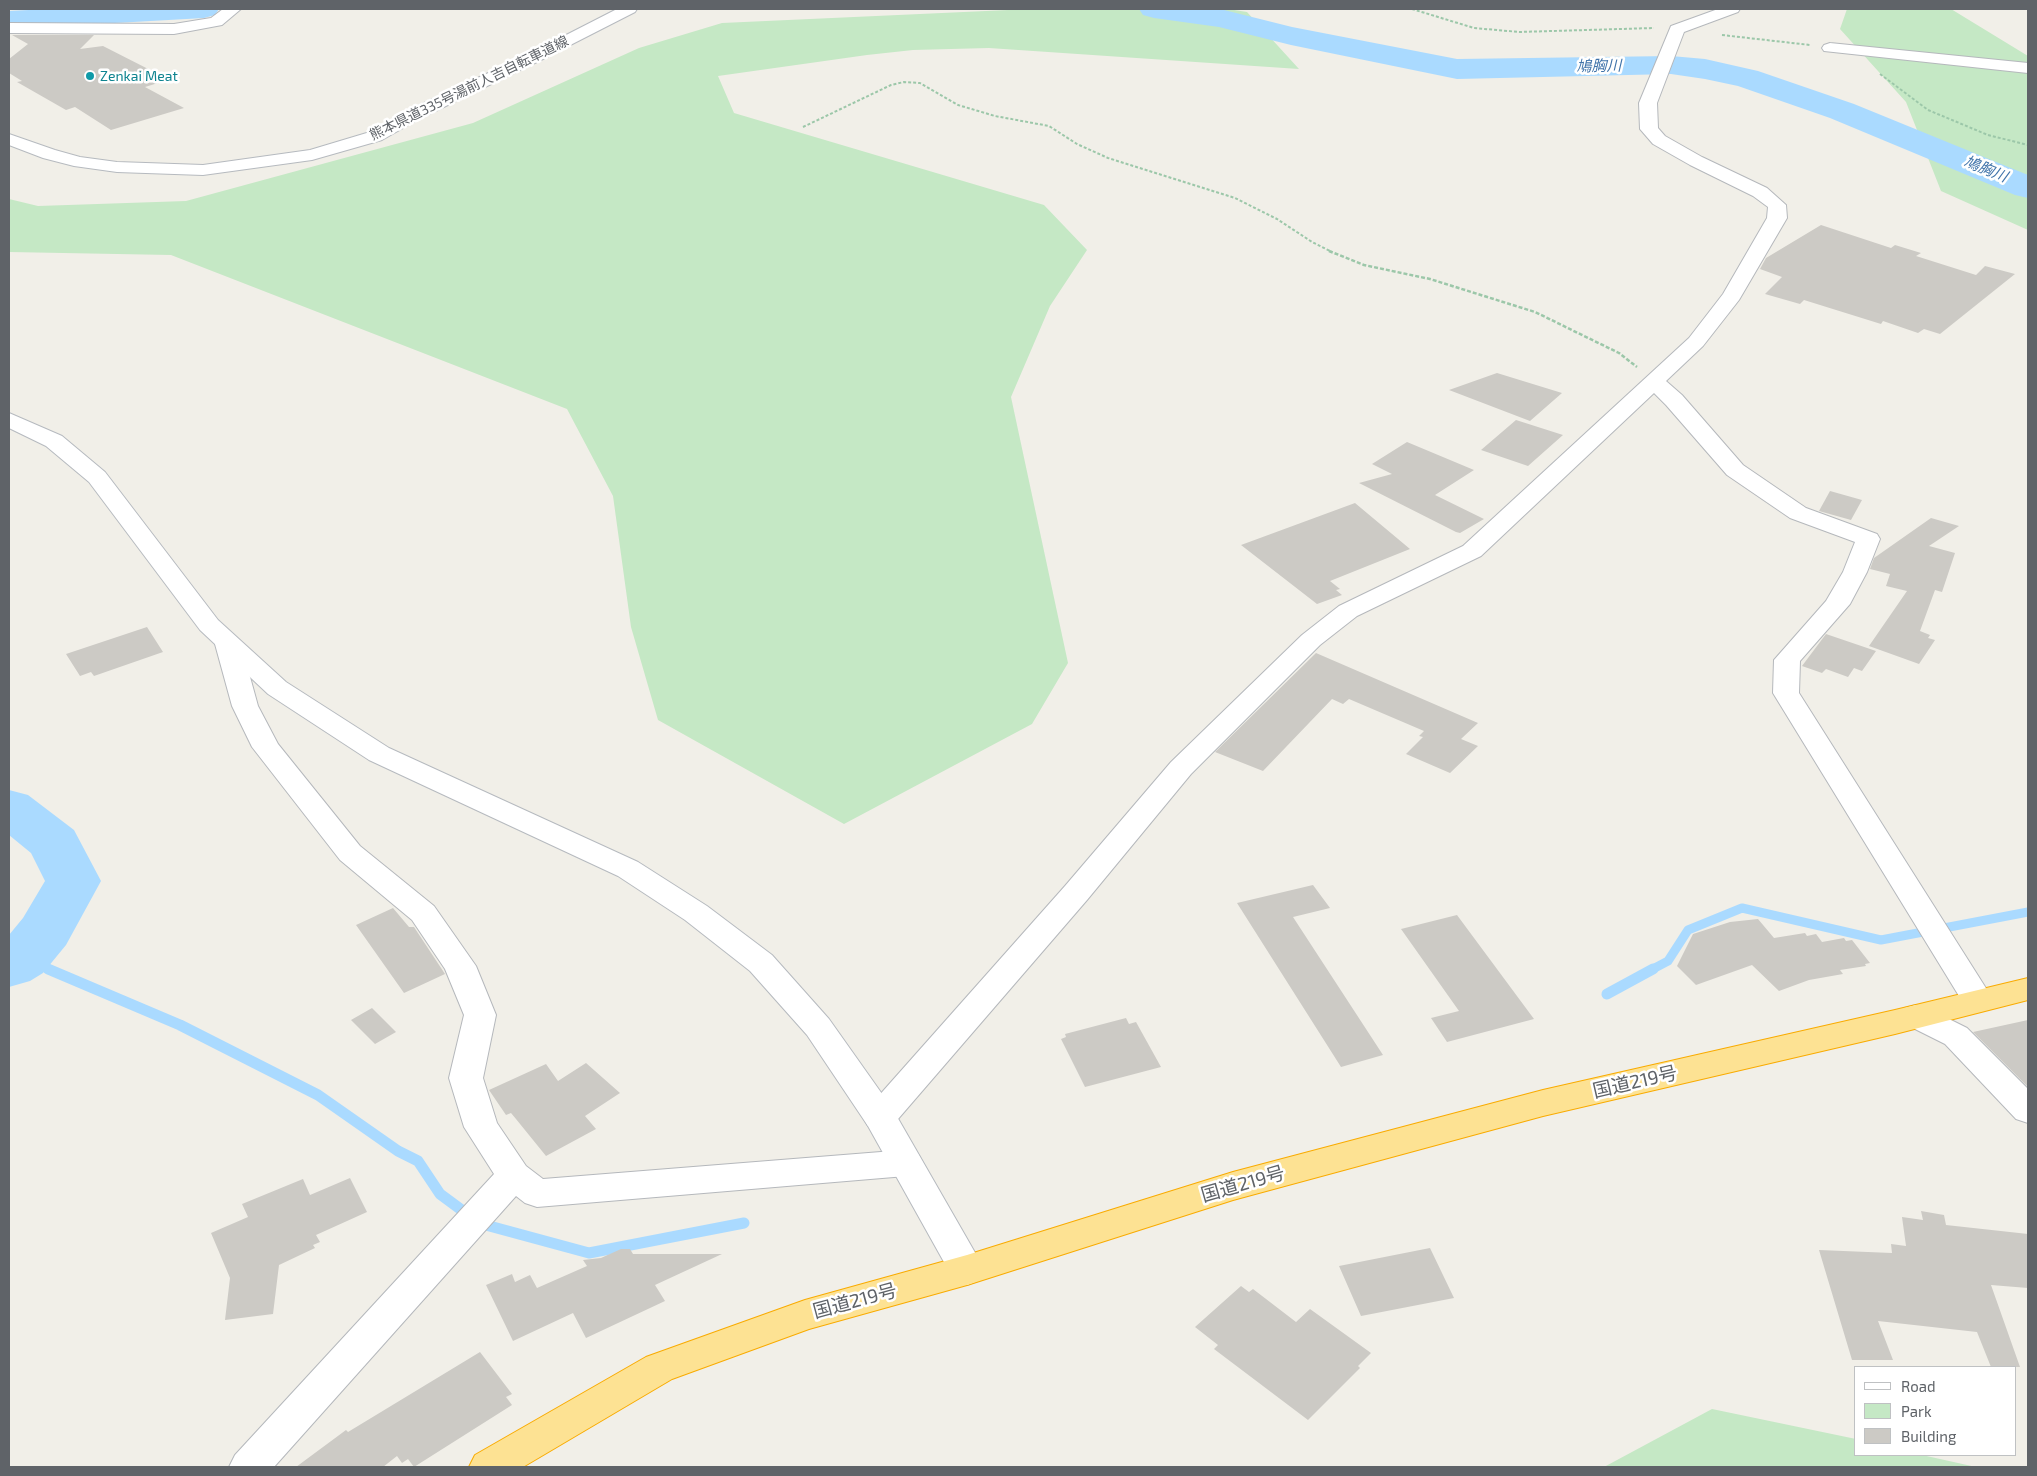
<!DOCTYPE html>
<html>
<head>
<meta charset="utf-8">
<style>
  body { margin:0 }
  #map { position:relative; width:2037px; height:1476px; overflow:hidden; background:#f1efe8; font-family:"Exo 2",sans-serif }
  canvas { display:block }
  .frame { position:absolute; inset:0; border:10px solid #5f6368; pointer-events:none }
  .legend { position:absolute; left:1854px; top:1366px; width:162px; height:90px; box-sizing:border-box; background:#fff; border:1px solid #bfc1c3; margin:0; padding:6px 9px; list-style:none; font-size:15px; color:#5f6368 }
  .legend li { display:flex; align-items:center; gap:10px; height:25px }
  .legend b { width:25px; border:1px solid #bfc1c3 }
</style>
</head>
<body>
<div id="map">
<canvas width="2037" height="1476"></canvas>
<div class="frame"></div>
<ul class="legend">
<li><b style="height:6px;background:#fff"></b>Road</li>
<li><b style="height:14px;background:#c5e8c5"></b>Park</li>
<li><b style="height:14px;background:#cccac5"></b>Building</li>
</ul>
</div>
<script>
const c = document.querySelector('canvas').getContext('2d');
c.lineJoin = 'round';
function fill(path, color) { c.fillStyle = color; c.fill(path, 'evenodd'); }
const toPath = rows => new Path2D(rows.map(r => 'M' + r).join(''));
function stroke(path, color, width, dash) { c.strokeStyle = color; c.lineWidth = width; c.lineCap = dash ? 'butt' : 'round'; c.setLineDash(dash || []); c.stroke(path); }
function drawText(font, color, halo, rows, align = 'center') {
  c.font = font + ' "Exo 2","Noto Sans JP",sans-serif'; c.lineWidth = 5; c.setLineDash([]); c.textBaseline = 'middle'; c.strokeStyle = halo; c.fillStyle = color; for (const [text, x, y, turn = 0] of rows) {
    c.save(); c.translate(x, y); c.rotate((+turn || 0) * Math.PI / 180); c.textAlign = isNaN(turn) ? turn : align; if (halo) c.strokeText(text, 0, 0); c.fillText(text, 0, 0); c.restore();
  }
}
fill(toPath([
  [1030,9,1228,9,1247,12,1299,69,989,48,913,50,867,55,718,76,734,113,1044,205,1087,250,1050,306,1011,397,1068,663,1032,724,844,824,658,720,631,627,613,496,567,409,171,255,9,252,9,199,38,206,186,201,473,123,639,48,722,23],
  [1847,9,1951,9,2028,56,2028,230,1941,191,1906,102,1840,29],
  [1712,1409,1856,1439,1856,1455,1922,1455,1976,1467,1604,1467]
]), '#c5e8c5');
stroke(toPath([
  [22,958,51,970],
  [1651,970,1668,961,1688,930,1742,908,1881,940,2028,912]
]), '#aadaff', 9);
stroke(toPath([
  [48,969,180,1025,318,1095,398,1151,418,1161,440,1194,463,1211],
  [1607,994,1653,969],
  [482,1224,589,1253,744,1223]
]), '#aadaff', 11);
fill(toPath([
  [48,9,219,9,215,15,204,18,9,29,9,11,48,9],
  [1139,9,1220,9,1292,27,1457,59,1671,56,1705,59,1758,71,1854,104,2028,175,2028,198,2015,195,1830,118,1738,86,1705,79,1671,74,1457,79,1291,45,1219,27,1154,18,1143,15,1139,9],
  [9,790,28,795,74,830,101,881,66,945,43,973,30,981,9,987,9,935,23,918,45,881,31,853,9,835,9,790]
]), '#aadaff');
fill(toPath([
  [12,35,94,35,80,49,103,46,160,75,150,78,158,83,145,87,184,108,111,130,75,107,66,110,17,82,22,81,9,73,9,59,28,44],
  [1821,225,1891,248,1895,245,1921,253,1916,256,1976,275,1985,266,2015,274,1940,334,1924,329,1918,333,1883,321,1881,324,1804,300,1800,304,1765,294,1782,277,1760,269,1766,258],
  [1497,373,1562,393,1530,421,1449,390],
  [1516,420,1563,435,1528,466,1481,450],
  [1407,442,1474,470,1435,495,1484,519,1460,533,1456,532,1359,483,1392,474,1372,464],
  [1830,491,1862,500,1851,520,1819,511],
  [1355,503,1410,549,1330,581,1340,589,1336,590,1342,595,1317,604,1241,545],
  [1931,518,1959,526,1929,546,1955,553,1942,592,1935,590,1920,631,1930,635,1928,638,1935,640,1919,664,1869,646,1907,591,1886,586,1890,574,1870,569,1874,558],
  [147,627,163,652,94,676,91,672,80,676,66,654],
  [1826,634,1876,651,1862,671,1854,668,1848,677,1826,669,1822,673,1802,666],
  [1316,653,1478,723,1461,739,1478,746,1450,773,1406,754,1423,737,1419,736,1424,731,1349,699,1343,704,1332,699,1263,771,1215,752],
  [1313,885,1330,908,1293,917,1383,1055,1341,1067,1237,903],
  [393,908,409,927,414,927,445,974,404,993,356,925],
  [1457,915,1534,1019,1447,1042,1431,1018,1459,1011,1401,929],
  [1758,919,1774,938,1805,933,1807,936,1816,934,1822,942,1844,938,1846,941,1852,940,1870,963,1865,964,1866,966,1840,970,1843,974,1809,980,1779,991,1752,965,1696,985,1677,966,1693,934,1730,922],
  [372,1008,396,1032,375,1044,351,1020],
  [1126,1018,1129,1024,1136,1022,1161,1067,1085,1087,1061,1039,1066,1037,1065,1034],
  [2028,1020,2028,1087,1973,1032],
  [586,1063,620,1093,585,1116,596,1129,546,1156,516,1119,511,1113,506,1115,489,1090,546,1064,558,1081],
  [350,1178,367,1212,316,1235,320,1242,313,1245,315,1248,279,1265,273,1314,225,1320,230,1278,211,1233,248,1217,242,1204,303,1179,310,1195],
  [1921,1211,1944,1215,1946,1225,2028,1234,2028,1288,1991,1285,2020,1367,1991,1367,1977,1332,1878,1321,1893,1360,1852,1360,1819,1250,1892,1253,1891,1244,1906,1246,1902,1217,1923,1220],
  [1430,1248,1454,1298,1361,1316,1339,1266],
  [621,1249,630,1249,633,1254,722,1254,655,1285,665,1301,586,1338,573,1313,513,1341,486,1285,512,1274,515,1282,530,1275,537,1288,587,1266,583,1260,601,1258],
  [1241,1286,1249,1292,1253,1289,1296,1322,1310,1309,1371,1353,1358,1366,1360,1368,1308,1420,1214,1349,1218,1345,1195,1327],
  [480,1352,512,1394,506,1397,512,1405,414,1467,408,1459,402,1463,397,1456,383,1467,296,1467,346,1430,348,1432]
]), '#cccac5');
const street = toPath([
  [223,9,241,9,222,25,174,34,9,33,9,23,174,24,211,18,223,9],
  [1718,9,1740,9,1738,12,1684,32,1657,103,1658,128,1665,136,1702,157,1767,188,1786,205,1787,218,1739,300,1703,346,1666,381,1682,395,1743,465,1806,508,1877,534,1880,539,1867,572,1850,604,1800,661,1799,693,1989,993,1994,1001,1989,1009,1978,1012,1967,1009,1773,693,1774,660,1826,601,1843,572,1855,542,1790,518,1727,475,1666,405,1654,393,1481,556,1357,616,1320,645,1191,774,1087,900,892,1126,880,1130,868,1126,863,1117,868,1108,1065,886,1171,762,1302,635,1339,606,1463,546,1689,338,1723,294,1767,218,1768,207,1753,196,1690,165,1653,144,1640,129,1639,103,1671,26,1718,9],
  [1830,43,2028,63,2028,73,1824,51,1822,48,1824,45,1830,43],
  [228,636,237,638,241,644,258,706,278,744,360,846,434,906,476,966,496,1015,483,1078,497,1123,526,1166,543,1179,906,1150,918,1154,923,1163,918,1172,906,1176,537,1207,525,1203,516,1196,274,1467,229,1467,235,1455,494,1174,464,1127,449,1078,464,1015,445,969,412,920,340,860,252,747,232,706,215,644,219,638,228,636],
  [1916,1005,1927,1008,1967,1028,2028,1089,2028,1123,2016,1119,1945,1044,1905,1024,1900,1016,1905,1008,1916,1005]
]);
const secondary = toPath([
  [617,9,637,9,635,12,541,60,419,119,382,140,312,160,203,175,117,172,74,166,43,158,9,145,9,134,55,150,80,157,117,162,203,165,310,150,370,132,407,111,529,54,617,9],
  [9,413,62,436,105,472,218,620,286,682,389,748,638,862,707,906,772,955,829,1019,892,1108,985,1270,980,1280,967,1285,954,1280,868,1126,807,1035,750,971,685,920,618,876,369,760,268,694,200,630,89,482,46,446,9,428,9,413]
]);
const highway = toPath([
  [2028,978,2028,1000,1895,1034,1543,1116,1233,1200,967,1285,809,1329,672,1379,523,1467,469,1467,475,1455,646,1357,805,1300,967,1255,1233,1172,1543,1090,1895,1010,2028,978]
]);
stroke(street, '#b5b8bc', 2);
stroke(secondary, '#b6babf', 2);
stroke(highway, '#f9ab00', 2);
stroke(toPath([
  [1412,9,1474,28,1519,32,1654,28],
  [1722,35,1810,45],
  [1880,74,1928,110,1988,135,2028,145],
  [803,127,891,85,904,82,920,83,958,105,995,116,1049,126,1077,144,1108,158,1235,198,1277,219,1312,242,1332,252]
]), '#9cc7a9', 2, [3, 2]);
stroke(toPath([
  [1329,251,1364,265,1430,279,1535,312,1619,353,1637,367]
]), '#9cc7a9', 2.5, [4, 2]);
fill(street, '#fff');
fill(secondary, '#fff');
fill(highway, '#fde293');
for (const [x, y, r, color] of [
  [90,76,5,"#0f9aa8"]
]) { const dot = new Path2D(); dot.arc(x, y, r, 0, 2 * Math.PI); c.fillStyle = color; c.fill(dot); stroke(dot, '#fff', 2); }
drawText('14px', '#0d838f', '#fff', [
  ["Zenkai Meat",100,76]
], 'left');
drawText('14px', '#5f6368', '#fff', [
  ["熊本県道335号湯前人吉自転車道線",469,88,-26]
]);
drawText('italic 15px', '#4174aa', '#fff', [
  ["鳩胸川",1599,66,-1],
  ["鳩胸川",1986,169,22]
]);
drawText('19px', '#5f6368', '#fff', [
  ["国道219号",1635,1082,-13],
  ["国道219号",1243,1184,-16],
  ["国道219号",855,1301,-15]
]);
</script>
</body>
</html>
